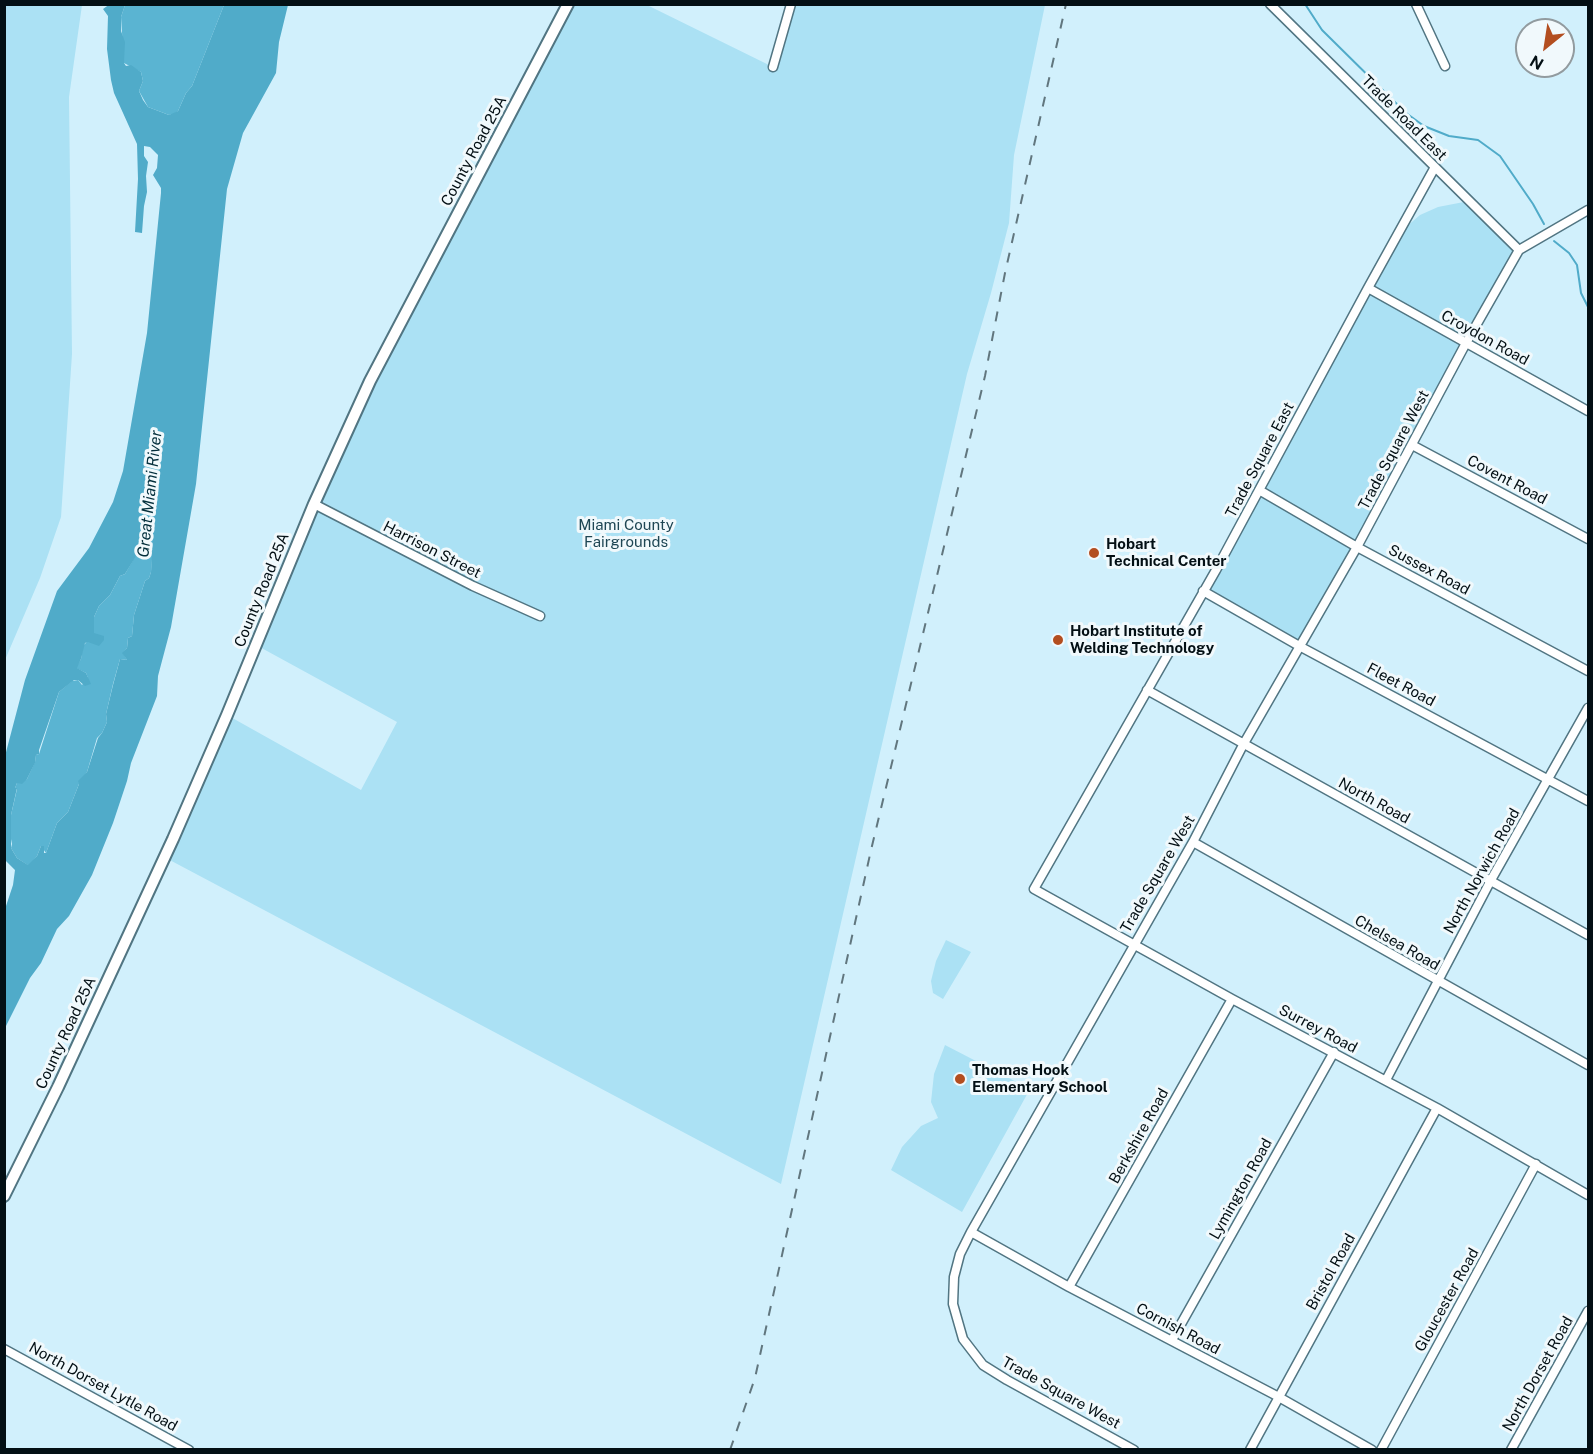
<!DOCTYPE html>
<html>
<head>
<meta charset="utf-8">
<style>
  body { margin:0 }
  #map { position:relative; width:1593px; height:1454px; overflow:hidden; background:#d1f0fc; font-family:"Public Sans",sans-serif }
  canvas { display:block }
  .frame { position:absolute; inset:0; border:6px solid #030f14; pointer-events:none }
  .north { position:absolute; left:1515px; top:18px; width:60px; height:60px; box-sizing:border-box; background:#f1f9fc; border:2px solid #929b9f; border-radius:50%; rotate:210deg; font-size:16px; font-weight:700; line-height:24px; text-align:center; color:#030f14 }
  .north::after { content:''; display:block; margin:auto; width:21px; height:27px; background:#b34e20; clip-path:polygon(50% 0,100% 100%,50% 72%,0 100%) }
</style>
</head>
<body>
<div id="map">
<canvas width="1593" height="1454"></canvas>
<div class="frame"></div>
<div class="north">N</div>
</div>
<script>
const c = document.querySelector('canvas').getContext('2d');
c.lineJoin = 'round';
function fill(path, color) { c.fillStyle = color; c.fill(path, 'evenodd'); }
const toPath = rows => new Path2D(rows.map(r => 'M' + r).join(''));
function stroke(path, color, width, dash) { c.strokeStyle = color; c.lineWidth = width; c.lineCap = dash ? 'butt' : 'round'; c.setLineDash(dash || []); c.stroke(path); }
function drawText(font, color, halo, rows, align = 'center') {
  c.font = font + ' "Public Sans",sans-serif'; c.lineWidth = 6; c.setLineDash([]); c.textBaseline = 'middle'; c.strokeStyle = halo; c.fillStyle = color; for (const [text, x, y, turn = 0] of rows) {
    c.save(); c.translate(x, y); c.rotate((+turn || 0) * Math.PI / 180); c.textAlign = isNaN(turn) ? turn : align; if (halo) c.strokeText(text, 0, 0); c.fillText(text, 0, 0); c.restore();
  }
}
fill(toPath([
  [5,4,82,5,69,97,72,354,61,517,40,578,5,660],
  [568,5,647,5,773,67,791,5,1045,5,1014,155,1009,223,991,293,967,374,781,1184,164,857,227,715,361,790,397,722,256,645,370,381],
  [1469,201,1519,250,1301,647,1203,591,1399,233,1420,215,1438,207],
  [946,940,971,952,943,999,933,993,931,981,936,961],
  [945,1045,1030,1089,962,1212,891,1170,902,1147,921,1126,938,1118,931,1102,934,1074]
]), '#abe1f4');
fill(toPath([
  [125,5,224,5,192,86,186,93,178,111,174,114,169,115,148,107,139,91,143,81,141,72,124,63,121,17],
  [151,534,154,535,151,572,149,578,145,581,134,615,132,636,128,638,127,648,123,653,127,660,120,659,113,684,106,714,107,722,102,733,97,738,87,772,79,784,68,812,57,823,46,853,41,846,37,856,29,866,17,858,11,848,12,844,10,834,11,815,17,789,15,788,17,783,27,779,35,762,36,755,39,754,59,692,72,681,78,680,82,685,88,678,86,673,76,668,81,659,83,646,94,634,94,617,99,606,110,595,120,576,125,574,143,543]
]), '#5ab4d2');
fill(toPath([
  [110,4,125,5,121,17,121,31,125,42,124,63,126,66,131,65,141,72,143,81,139,91,143,100,148,107,169,115,178,111,186,93,192,86,224,5,288,5,279,42,276,73,243,133,227,189,196,484,171,627,158,676,157,696,131,763,127,781,113,823,92,875,69,916,57,929,41,963,30,978,5,1028,4,918,6,916,5,909,13,885,15,870,5,860,5,756,25,680,57,591,89,548,113,502,123,471,147,333,161,193,161,188,153,175,157,168,158,155,150,147,144,146,144,156,148,162,146,176,147,192,144,206,142,233,135,232,138,179,137,144,114,93,111,80,107,49,108,16,103,9],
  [151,534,153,535,151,572,149,578,145,581,134,615,132,636,128,638,127,648,122,653,127,660,120,659,113,685,106,714,107,722,102,733,98,738,87,772,78,781,79,784,68,812,57,823,46,853,44,853,44,846,41,846,37,856,28,865,17,858,11,848,11,815,17,788,15,788,17,783,22,784,27,779,35,763,36,755,39,754,39,750,59,692,74,680,78,680,85,686,91,684,86,673,77,668,81,659,85,643,88,642,99,646,104,640,104,636,94,633,94,617,99,606,110,595,120,576,125,574,138,553,141,552,143,543]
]), '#50abc9');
stroke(toPath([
  [1305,4,1322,30,1406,113,1424,126,1449,136,1478,140,1500,156,1533,204,1544,224],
  [1554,241,1569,253,1577,265,1581,293,1588,307]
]), '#50abc9', 2);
const minor = toPath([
  [1270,4,1519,250],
  [1416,4,1445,66],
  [773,67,791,4],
  [1435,167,1368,288,1216,570,1034,889,1232,999,1437,1108,1588,1195],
  [1519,250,1588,210],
  [1368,288,1588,411],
  [1412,445,1588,539],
  [1259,490,1357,547,1588,671],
  [314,504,473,586,540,616],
  [1203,591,1301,647,1588,801],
  [1147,690,1588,935],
  [1193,842,1588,1065],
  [1386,1080,1491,880,1588,708],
  [971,1232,1069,1287,1277,1396,1372,1450],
  [1069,1287,1232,999],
  [1172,1340,1334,1052],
  [4,1349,189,1450],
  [1134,1450,1007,1380,983,1365,963,1339,953,1304,954,1277,960,1254,971,1232,1193,842,1243,745,1357,547,1466,343,1519,250],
  [1250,1450,1437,1108],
  [1381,1450,1536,1164],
  [1511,1450,1588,1311]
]);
const major = toPath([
  [4,1196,58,1087,173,839,227,715,314,504,370,381,568,4]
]);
stroke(minor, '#517582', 11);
stroke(major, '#517582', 14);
stroke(minor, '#fff', 8);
stroke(major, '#fff', 10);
stroke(toPath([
  [730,1450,755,1378,871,850,985,376,1005,273,1066,4]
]), '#61767e', 2, [10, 10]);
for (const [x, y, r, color] of [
  [1094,553,6,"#b34e20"],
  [1058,640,6,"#b34e20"],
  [960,1079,6,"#b34e20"]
]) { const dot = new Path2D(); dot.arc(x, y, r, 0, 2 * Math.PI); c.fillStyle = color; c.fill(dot); stroke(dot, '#f1f9fc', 2); }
drawText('15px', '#030f14', '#f1f9fc', [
  ["Trade Road East",1404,118,45],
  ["County Road 25A",474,151,-62],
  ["Croydon Road",1485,338,29],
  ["Trade Square West",1394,450,-62],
  ["Trade Square East",1260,460,-62],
  ["Covent Road",1507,480,28],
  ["Harrison Street",432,550,27],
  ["Sussex Road",1429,570,28],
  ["County Road 25A",262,590,-68],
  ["Fleet Road",1401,685,28],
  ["North Road",1374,801,29],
  ["North Norwich Road",1482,871,-61],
  ["Trade Square West",1158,874,-60],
  ["Chelsea Road",1397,943,30],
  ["Surrey Road",1318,1029,28],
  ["County Road 25A",66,1033,-65],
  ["Berkshire Road",1139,1136,-61],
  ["Lymington Road",1241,1189,-61],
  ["Bristol Road",1331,1272,-61],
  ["Gloucester Road",1447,1300,-61],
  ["Cornish Road",1178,1329,28],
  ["North Dorset Road",1538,1374,-61],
  ["North Dorset Lytle Road",103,1387,29],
  ["Trade Square West",1061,1393,29]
]);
drawText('15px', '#1e4654', '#f1f9fc', [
  ["Miami County",626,525],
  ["Fairgrounds",626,542]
]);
drawText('bold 15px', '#030f14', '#f1f9fc', [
  ["Hobart",1106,544],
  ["Technical Center",1106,561],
  ["Hobart Institute of",1070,631],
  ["Welding Technology",1070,648],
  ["Thomas Hook",972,1070],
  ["Elementary School",972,1087]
], 'left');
drawText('italic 16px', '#022e3b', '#f1f9fc', [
  ["Great Miami River",150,494,-84]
]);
</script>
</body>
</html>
